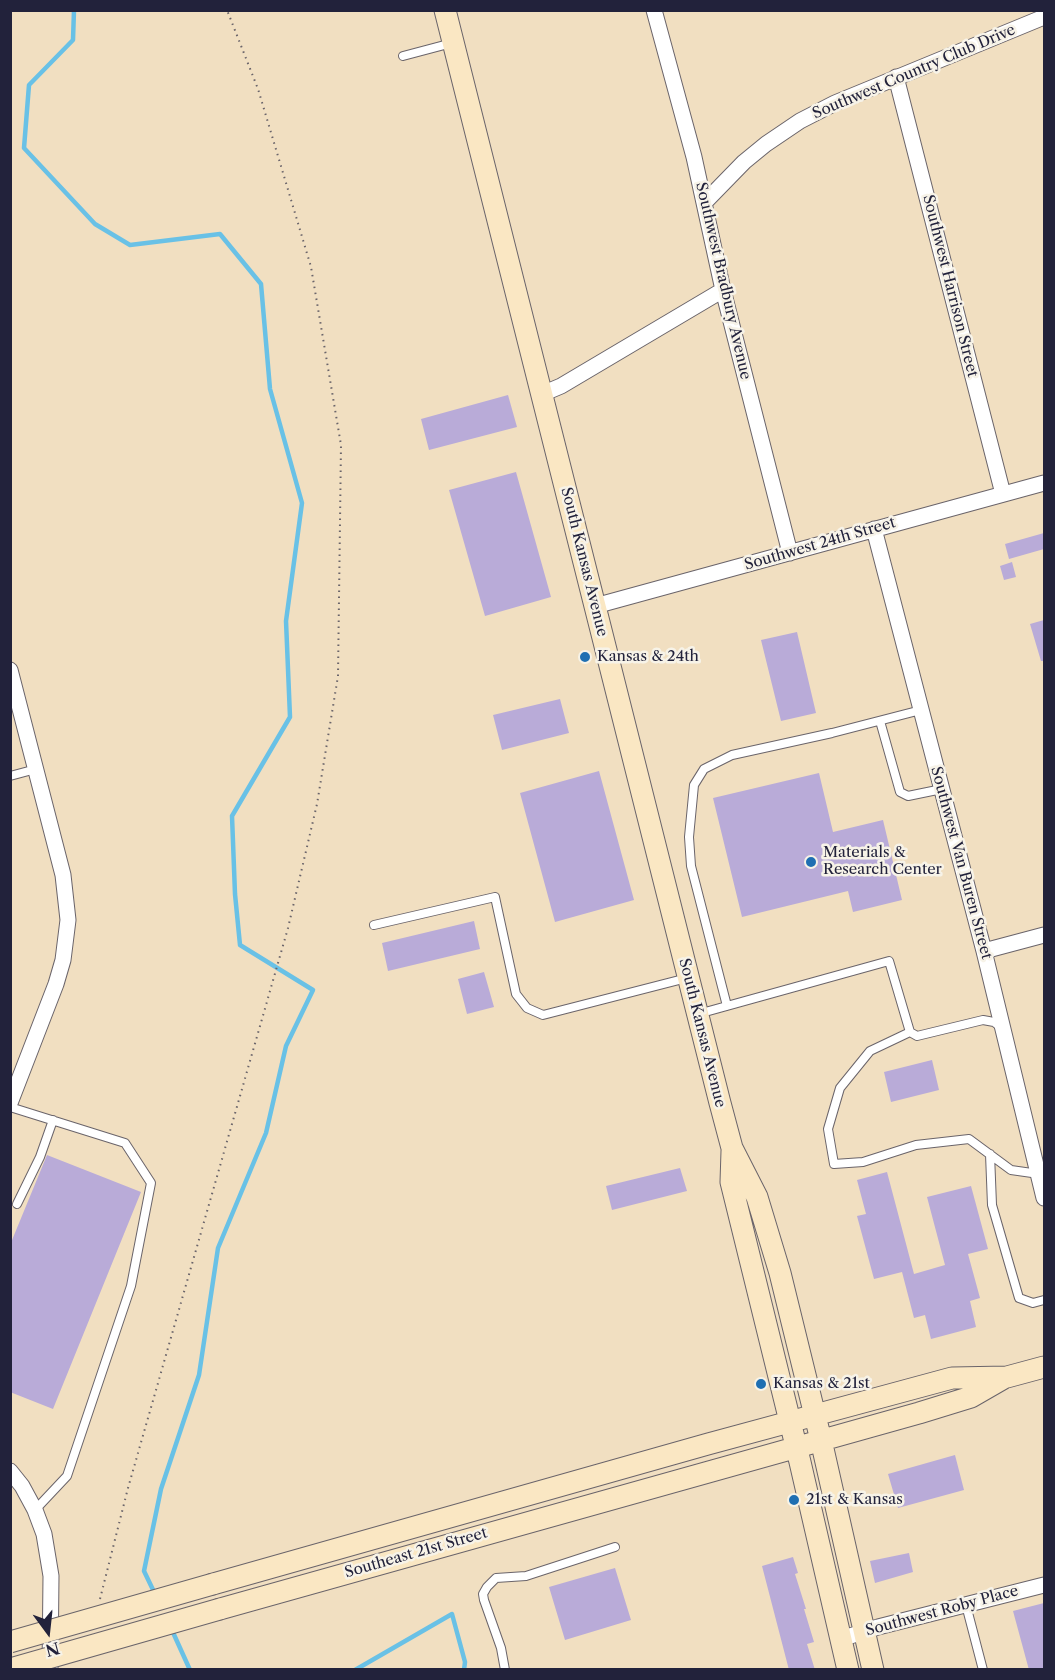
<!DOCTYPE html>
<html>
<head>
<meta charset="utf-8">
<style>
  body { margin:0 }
  #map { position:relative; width:1055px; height:1680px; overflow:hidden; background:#f1dfc1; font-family:"Libre Caslon Text",serif }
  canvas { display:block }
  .frame { position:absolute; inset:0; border:12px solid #22223b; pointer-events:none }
  .north { position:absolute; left:18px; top:1602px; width:60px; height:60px; -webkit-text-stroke:4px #f7f3e8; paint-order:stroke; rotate:165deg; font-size:16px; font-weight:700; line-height:24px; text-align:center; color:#22223b }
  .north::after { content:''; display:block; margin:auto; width:21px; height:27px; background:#22223b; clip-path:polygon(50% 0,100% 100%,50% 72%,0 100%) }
</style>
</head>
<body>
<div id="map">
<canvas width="1055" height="1680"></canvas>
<div class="frame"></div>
<div class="north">N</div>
</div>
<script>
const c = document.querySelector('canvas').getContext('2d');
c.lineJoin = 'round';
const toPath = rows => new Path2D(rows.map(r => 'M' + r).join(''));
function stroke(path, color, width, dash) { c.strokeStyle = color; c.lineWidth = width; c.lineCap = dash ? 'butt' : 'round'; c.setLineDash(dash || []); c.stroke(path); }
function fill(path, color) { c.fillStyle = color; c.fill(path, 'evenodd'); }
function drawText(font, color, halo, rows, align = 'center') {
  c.font = font + ' "Libre Caslon Text",serif'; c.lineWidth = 5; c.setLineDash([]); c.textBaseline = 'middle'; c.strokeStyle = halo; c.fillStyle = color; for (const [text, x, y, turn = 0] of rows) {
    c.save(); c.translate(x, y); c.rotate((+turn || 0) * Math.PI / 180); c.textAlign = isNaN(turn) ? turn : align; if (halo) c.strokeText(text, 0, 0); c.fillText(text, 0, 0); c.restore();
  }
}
stroke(toPath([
  [74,10,73,40,29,85,24,148,95,224,130,245,220,234,261,284,270,389,302,503,286,621,290,717,232,816,235,894,240,945,313,990,286,1046,266,1133,218,1248,199,1375,161,1489,144,1571,155,1594],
  [171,1628,190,1670],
  [355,1670,452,1614,465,1662,464,1670]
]), '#69c1e6', 4.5);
fill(toPath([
  [508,395,517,427,429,450,421,419],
  [516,472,551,597,485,616,449,490],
  [1044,533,1044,549,1009,559,1005,544],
  [1012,562,1016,577,1004,580,1000,566],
  [1044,620,1044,661,1041,661,1030,624],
  [797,632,816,713,781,721,761,640],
  [560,699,569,733,502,750,493,715],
  [599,771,634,900,555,922,520,793],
  [819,773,833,832,883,820,902,900,853,912,848,891,742,917,713,798],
  [474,921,480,949,388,971,382,943],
  [484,972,494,1007,467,1014,458,979],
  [932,1060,939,1090,891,1102,884,1072],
  [47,1155,141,1192,53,1409,10,1392,10,1245],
  [680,1168,687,1191,612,1210,606,1186],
  [887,1172,914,1274,945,1265,927,1197,971,1186,988,1249,968,1254,980,1298,970,1301,976,1327,931,1339,925,1315,914,1318,902,1272,874,1279,857,1216,866,1214,857,1180],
  [955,1455,964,1490,898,1508,888,1474],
  [909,1553,913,1572,875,1583,870,1561],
  [793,1557,798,1573,795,1574,806,1609,804,1609,814,1642,807,1644,815,1670,789,1670,762,1566],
  [615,1568,631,1620,565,1640,549,1587],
  [1044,1603,1044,1670,1029,1670,1013,1611]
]), '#b9abd8');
const service = toPath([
  [403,56,452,43],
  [880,721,900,792,908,796,942,789],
  [10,776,36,769],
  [374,925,495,897,516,994,527,1008,543,1015,687,978],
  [727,1006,691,866,689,837,694,785,704,769,732,755,832,733,921,710],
  [698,1014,889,961,910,1032,917,1036,983,1020,994,1022,1002,1028],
  [910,1032,870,1051,840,1088,828,1129,834,1164,863,1162,916,1145,969,1139,1011,1170,1039,1174],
  [10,1107,125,1143,151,1183,131,1286,67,1476,35,1510],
  [990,1154,992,1205,1019,1298,1033,1303,1044,1300],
  [17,1204,40,1157,53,1120],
  [966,1605,983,1670],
  [505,1670,501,1648,484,1600,483,1594,487,1587,496,1578,526,1576,615,1547]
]);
const minor = toPath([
  [654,10,694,157,723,290,790,553],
  [896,77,1003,494],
  [705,202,744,162,766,144,800,121,835,103,1044,17],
  [542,394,561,386,723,290],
  [874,529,984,951,1044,1198],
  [595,606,1044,483],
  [10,670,63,875,68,920,63,960,56,984,10,1103],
  [984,951,1044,935],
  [10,1471,22,1486,35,1510,44,1534,51,1576,50,1670],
  [841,1639,878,1627,1044,1585]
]);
const secondary = toPath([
  [445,10,720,1103,732,1148,757,1197,780,1273,821,1440,873,1670],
  [732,1151,731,1182,800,1462,848,1670],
  [213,1584,708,1444,952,1378,1007,1377,1044,1367],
  [220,1609,919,1413,971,1397,1004,1378]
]);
stroke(service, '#6a646a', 10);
stroke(minor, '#6a646a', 17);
stroke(secondary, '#6a646a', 23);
stroke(toPath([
  [100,1599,128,1488,288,928,317,804,338,676,341,445,311,267,258,89,227,10]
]), '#6a646a', 2, [1.5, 4.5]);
stroke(service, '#fff', 8);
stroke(minor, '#fff', 15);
stroke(secondary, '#fae7c3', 21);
const secondaryBridge = toPath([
  [10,1642,213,1584],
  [10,1669,220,1609]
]);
stroke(secondaryBridge, '#6a646a', 23, []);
stroke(secondaryBridge, '#fae7c3', 21);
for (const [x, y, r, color] of [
  [585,657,6,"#1f6fb2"],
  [811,862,6,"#1f6fb2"],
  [761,1384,6,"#1f6fb2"],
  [794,1500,6,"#1f6fb2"]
]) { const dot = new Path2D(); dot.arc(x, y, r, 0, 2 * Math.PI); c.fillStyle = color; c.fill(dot); stroke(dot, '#f7f3e8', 2); }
drawText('15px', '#22223b', '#f7f3e8', [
  ["Southwest Country Club Drive",914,72,-23],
  ["Southwest Bradbury Avenue",723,281,77],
  ["Southwest Harrison Street",950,286,76],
  ["Southwest 24th Street",820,544,-16],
  ["South Kansas Avenue",584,562,76],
  ["Southwest Van Buren Street",961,863,75],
  ["South Kansas Avenue",702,1033,76],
  ["Southeast 21st Street",416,1553,-16],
  ["Southwest Roby Place",942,1611,-15]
]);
drawText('15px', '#22223b', '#f7f3e8', [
  ["Kansas & 24th",597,657],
  ["Materials &",823,853],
  ["Research Center",823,870],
  ["Kansas & 21st",773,1384],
  ["21st & Kansas",806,1500]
], 'left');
</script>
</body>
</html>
